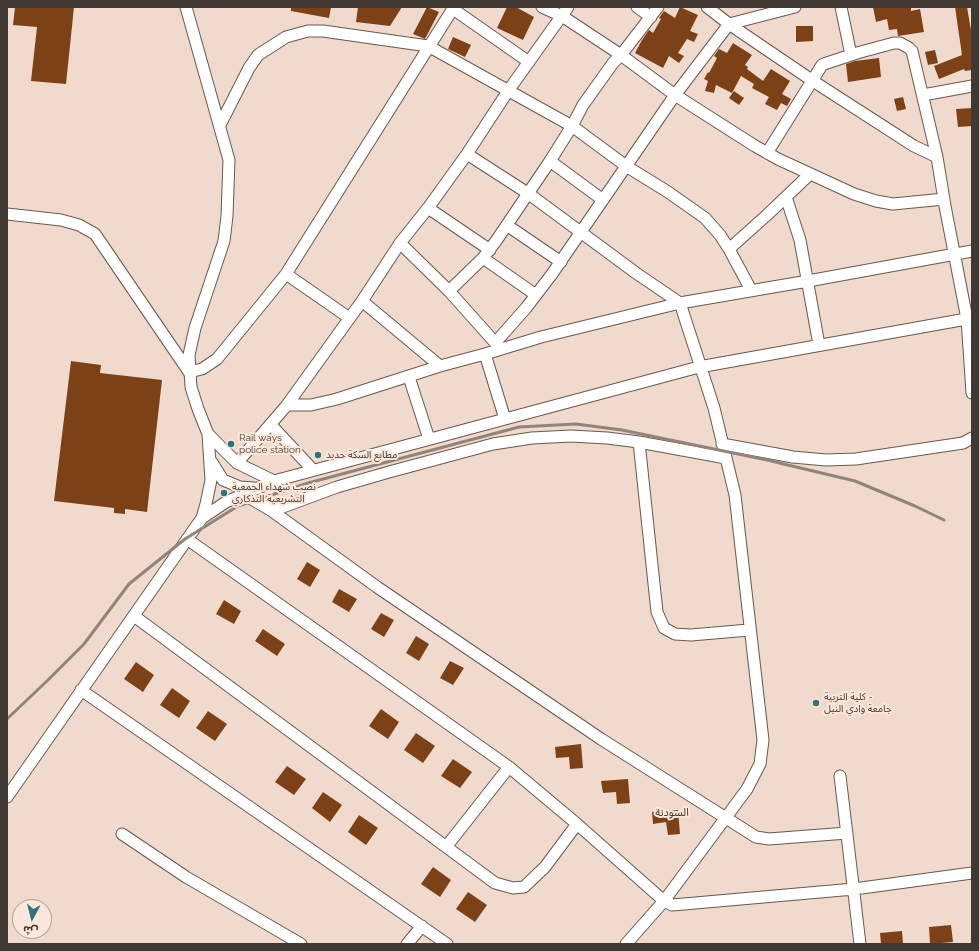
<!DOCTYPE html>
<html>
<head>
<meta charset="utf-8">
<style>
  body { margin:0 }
  #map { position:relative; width:979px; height:951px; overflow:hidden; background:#efdacd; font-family:Raleway,"Noto Sans Arabic",sans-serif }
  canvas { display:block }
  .frame { position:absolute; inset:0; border:8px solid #403833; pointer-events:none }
  .north { position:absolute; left:12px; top:899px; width:40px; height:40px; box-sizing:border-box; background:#fde7da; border:1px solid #b1a197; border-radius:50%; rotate:187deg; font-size:11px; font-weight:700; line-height:16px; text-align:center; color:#403833 }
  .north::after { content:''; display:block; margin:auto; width:14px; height:18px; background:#2e7382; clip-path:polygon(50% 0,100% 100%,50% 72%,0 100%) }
</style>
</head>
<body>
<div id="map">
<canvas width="979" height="951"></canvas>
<div class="frame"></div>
<div class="north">ش</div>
</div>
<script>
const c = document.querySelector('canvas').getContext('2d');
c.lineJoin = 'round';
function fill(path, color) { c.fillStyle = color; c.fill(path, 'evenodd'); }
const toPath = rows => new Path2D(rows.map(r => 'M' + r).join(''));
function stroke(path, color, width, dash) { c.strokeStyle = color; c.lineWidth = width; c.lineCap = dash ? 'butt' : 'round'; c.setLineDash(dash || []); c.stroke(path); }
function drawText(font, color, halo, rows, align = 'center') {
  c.font = font + ' Raleway,"Noto Sans Arabic",sans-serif'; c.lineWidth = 4; c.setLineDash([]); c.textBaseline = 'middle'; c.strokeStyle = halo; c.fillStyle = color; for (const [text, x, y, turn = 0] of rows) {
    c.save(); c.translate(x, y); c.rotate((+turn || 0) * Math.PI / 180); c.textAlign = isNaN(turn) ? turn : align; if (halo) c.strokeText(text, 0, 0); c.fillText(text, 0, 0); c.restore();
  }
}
fill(toPath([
  [15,7,74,7,66,84,31,81,37,27,13,25],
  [291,7,331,7,329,18,291,11],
  [358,7,402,7,390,26,356,22],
  [427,7,439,12,425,39,413,34],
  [507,7,516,7,534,17,523,40,497,28],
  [680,7,698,15,690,31,698,34,694,42,687,39,678,53,684,56,679,63,669,56,663,68,635,53,642,40,649,30,653,33,661,19,659,18,664,11,675,18],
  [873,7,911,7,911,11,920,9,924,32,898,36,897,29,889,30,887,19,876,22],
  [955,7,967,7,972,36,972,70,965,71,964,69,939,79,934,66,962,55],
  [796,26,813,26,813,41,796,42],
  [453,37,471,45,465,57,448,49],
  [733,43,752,55,745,65,748,67,747,69,763,81,771,69,790,81,782,94,791,99,787,106,781,103,777,110,765,104,769,97,752,88,754,84,741,76,732,93,716,85,714,93,705,91,708,81,704,79,708,72,709,73,717,58,714,56,719,49,727,53],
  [935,50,938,63,928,65,925,52],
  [879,58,881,77,848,82,846,64,855,61],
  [734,91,744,98,739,105,729,98],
  [903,97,906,109,897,111,894,99],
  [972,108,972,126,958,127,956,109],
  [71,361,101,365,100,373,162,380,147,512,125,509,125,514,114,513,114,508,54,501],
  [307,562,320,570,310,587,297,579],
  [339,589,357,599,349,612,332,602],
  [224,600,241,611,234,624,216,614],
  [381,613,394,620,384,637,371,629],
  [263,629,285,644,277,656,255,641],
  [416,636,429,644,419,661,406,653],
  [450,661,464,668,453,685,440,678],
  [136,662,154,675,143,692,124,679],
  [172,688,190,701,179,718,160,705],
  [381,709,399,722,388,739,369,726],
  [208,711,227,724,215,741,196,728],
  [416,733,435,746,423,763,404,750],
  [581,744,583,768,570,769,569,757,556,758,555,747],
  [453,759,472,772,460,788,441,776],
  [287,766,306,779,294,795,275,782],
  [628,779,630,803,617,804,616,792,603,793,601,781],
  [323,792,342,805,330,822,312,808],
  [678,810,680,834,668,835,666,822,653,824,652,812],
  [359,815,378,828,366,845,348,832],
  [433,867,451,880,440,897,421,884],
  [468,892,487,905,475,922,456,909],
  [951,925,953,942,930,944,929,927],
  [902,931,903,944,881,944,880,933]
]), '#7d4118');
const minor = toPath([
  [542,7,562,16,621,55,675,95,755,146,778,159,854,194,876,201,893,204,944,199],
  [637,7,651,17],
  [707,7,729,24,813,81,914,146,937,157],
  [841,7,851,55],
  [453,9,529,62],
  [923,95,972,86],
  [220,125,249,68,258,55,286,37,308,31,323,31,428,46,572,126,626,166,668,192,705,218,720,235,729,249,751,290],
  [767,153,822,65,824,64,857,53,894,43,900,43,909,48,912,51,937,157,945,206,967,319,972,393],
  [467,154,529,194,636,273,680,303,714,408,735,495,763,740,760,764,747,789,664,901,626,944],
  [550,161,603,200],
  [786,197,800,240,819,345],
  [428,208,490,250],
  [7,214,61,220,79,225,95,234,189,372,202,369,217,359,286,274,454,7],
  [508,226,561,262],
  [400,243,449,291,499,347],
  [729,249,767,215,810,174],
  [483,258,536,295],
  [286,274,348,317],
  [449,291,483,258,496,241,550,161,572,126,583,105,613,63,621,55,658,7],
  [362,301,440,366],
  [495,343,526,308,552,274,675,95,729,24,795,7],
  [485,354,505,419],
  [409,377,429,439],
  [287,405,311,405,337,399,440,366,485,354,541,337,680,303,808,281,972,251],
  [271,425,313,470],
  [208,434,237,463,274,481],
  [639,442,657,612,664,628,675,634,691,635,749,630],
  [722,444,793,457,826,460,856,459,963,443,972,438],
  [211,461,223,480,240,487,254,488],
  [237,463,287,405,362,301,400,243,428,208,467,154,508,91,568,7],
  [243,494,272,511,377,587,601,739,756,837,769,839,847,833],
  [272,511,337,487,389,472,493,444,532,438,571,436,607,438,639,442,726,458],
  [202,518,226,502,274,481,699,367,972,318],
  [187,539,509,767,577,824,664,901,672,905,684,904,854,889,972,873],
  [134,616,495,883,513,888,524,887,545,867,577,824],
  [81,690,447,944],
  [840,776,860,944],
  [7,797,202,518,206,504,211,480,208,434,198,409,191,387,189,355,195,328,224,241,227,216,229,160,186,7],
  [122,834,186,877,301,944],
  [446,847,509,767],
  [407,944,422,926]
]);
stroke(minor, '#6a584e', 13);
stroke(minor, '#fff', 11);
stroke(toPath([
  [7,719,49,679,84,644,129,584,185,539,238,506,308,483,519,427,576,424,622,430,767,460,855,481,915,506,944,520]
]), '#92847b', 3);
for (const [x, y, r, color] of [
  [231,444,4,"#2e7382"],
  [318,455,4,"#2e7382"],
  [224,493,4,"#2e7382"],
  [816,703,4,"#2e7382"]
]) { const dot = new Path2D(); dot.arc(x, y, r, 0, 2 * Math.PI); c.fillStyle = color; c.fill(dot); stroke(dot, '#fde7da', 1.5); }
drawText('10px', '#403833', '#fde7da', [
  ["Rail ways",239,438],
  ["police station",239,450],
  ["مطابع السكة حديد",326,455],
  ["نصب شهداء الجمعية",232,487],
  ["التشريعية التذكاري",232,499],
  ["كلية التربية -",824,697],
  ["جامعة وادي النيل",824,709]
], 'left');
drawText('11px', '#403833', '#fde7da', [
  ["السودنة",672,813]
]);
</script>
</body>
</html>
